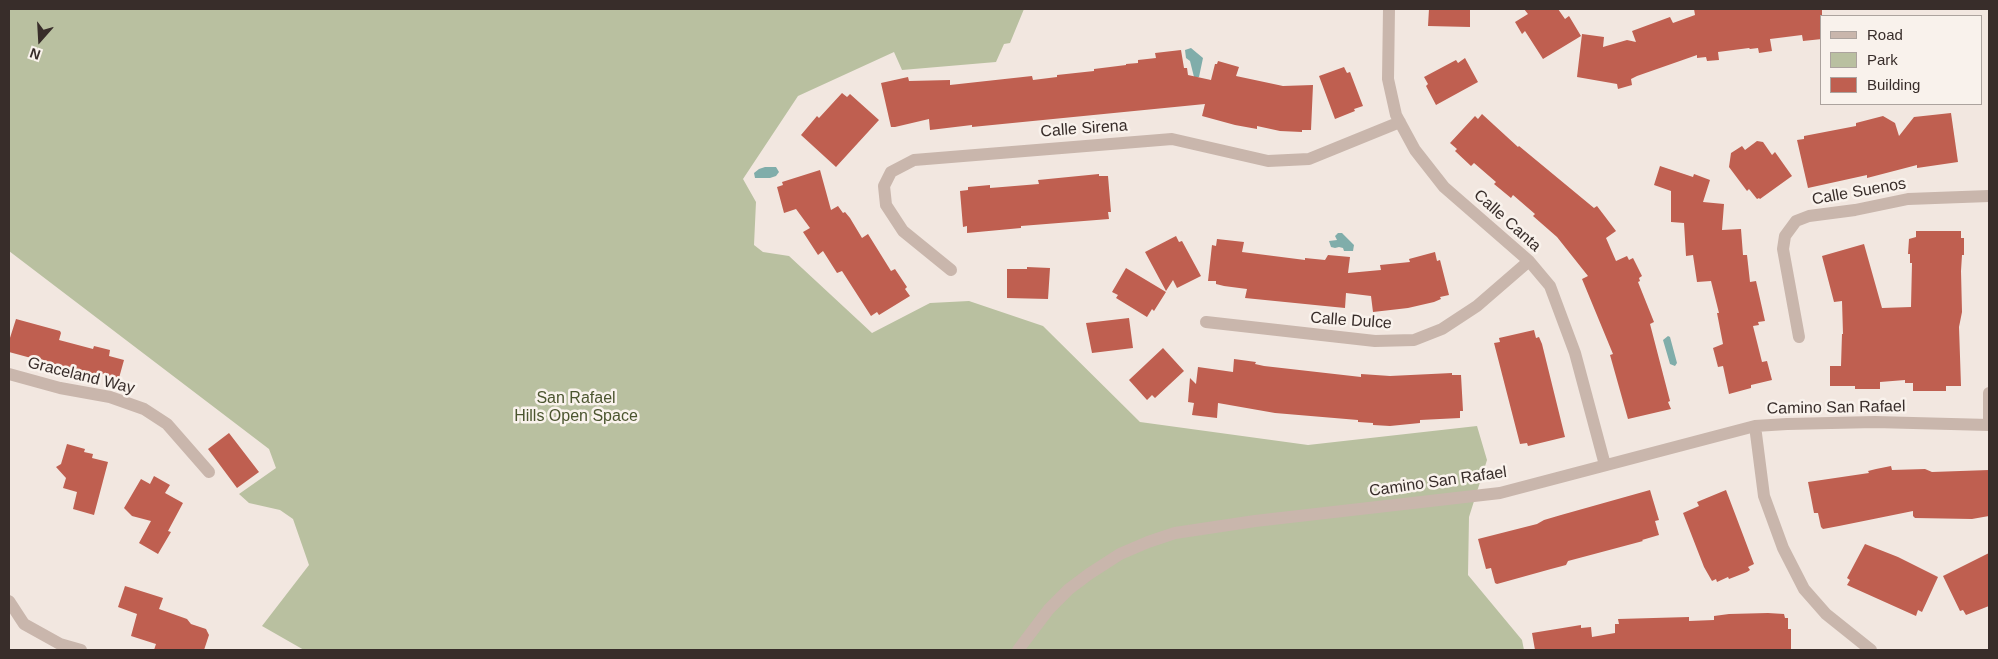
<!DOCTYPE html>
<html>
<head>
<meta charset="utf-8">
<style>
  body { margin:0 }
  #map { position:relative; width:1998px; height:659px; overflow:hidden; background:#f2e7e0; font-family:Helvetica,sans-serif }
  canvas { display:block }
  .frame { position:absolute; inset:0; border:10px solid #382d2a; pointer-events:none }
  .legend { position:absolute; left:1820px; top:15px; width:162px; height:90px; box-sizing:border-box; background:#f9f2ec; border:1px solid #aca39e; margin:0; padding:6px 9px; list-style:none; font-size:15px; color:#382d2a }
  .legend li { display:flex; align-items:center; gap:10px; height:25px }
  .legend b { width:25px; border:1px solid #aca39e }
  .north { position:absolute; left:15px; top:15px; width:50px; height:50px; -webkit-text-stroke:4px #f9f2ec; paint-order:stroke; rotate:199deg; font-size:14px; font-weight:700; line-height:20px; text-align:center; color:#382d2a }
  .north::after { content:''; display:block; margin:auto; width:18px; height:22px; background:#382d2a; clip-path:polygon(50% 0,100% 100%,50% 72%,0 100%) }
</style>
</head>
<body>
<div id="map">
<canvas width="1998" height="659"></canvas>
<div class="frame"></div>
<ul class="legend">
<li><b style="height:6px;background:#c9b6ac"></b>Road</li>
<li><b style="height:14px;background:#b9c0a0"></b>Park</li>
<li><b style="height:14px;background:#bf5f50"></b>Building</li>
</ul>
<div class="north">N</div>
</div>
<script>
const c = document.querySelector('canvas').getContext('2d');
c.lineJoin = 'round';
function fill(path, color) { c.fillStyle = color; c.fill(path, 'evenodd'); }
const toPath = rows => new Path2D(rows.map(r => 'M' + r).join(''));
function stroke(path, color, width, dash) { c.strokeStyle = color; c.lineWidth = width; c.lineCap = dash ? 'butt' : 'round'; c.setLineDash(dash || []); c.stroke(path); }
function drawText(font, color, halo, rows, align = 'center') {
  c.font = font + ' Helvetica,sans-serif'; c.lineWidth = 5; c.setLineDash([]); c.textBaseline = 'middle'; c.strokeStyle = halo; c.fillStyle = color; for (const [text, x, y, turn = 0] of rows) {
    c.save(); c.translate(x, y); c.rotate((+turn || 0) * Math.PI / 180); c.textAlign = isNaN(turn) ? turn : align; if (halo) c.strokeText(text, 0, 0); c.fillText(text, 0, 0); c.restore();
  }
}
fill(toPath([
  [9,9,1024,9,1010,43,1004,44,996,62,902,70,894,52,798,96,743,179,756,202,754,245,763,252,789,256,872,333,930,303,969,301,1043,326,1140,422,1308,445,1477,426,1487,460,1469,517,1468,575,1522,640,1524,650,304,650,262,626,309,565,293,519,280,510,249,503,239,494,276,468,269,449,9,251]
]), '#b9c0a0');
fill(toPath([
  [1191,48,1203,58,1199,77,1194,77,1190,61,1186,58,1185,50],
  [765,167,776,167,779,172,776,176,770,178,755,178,754,173,759,169],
  [1338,233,1342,233,1354,245,1353,251,1344,251,1343,248,1339,247,1335,248,1331,247,1329,241,1337,240,1335,236],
  [1668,336,1670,337,1677,363,1675,366,1670,364,1663,340]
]), '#80adaa');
fill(toPath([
  [1429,9,1470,9,1470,27,1428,26],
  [1524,9,1558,9,1565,19,1569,16,1581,36,1543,59,1525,31,1522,34,1515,22,1528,14],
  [1694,9,1822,9,1822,39,1803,41,1802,35,1770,39,1772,51,1759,53,1758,48,1750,49,1749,48,1718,52,1719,60,1707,61,1706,57,1697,58,1697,55,1637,76,1631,79,1632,85,1618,89,1617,84,1577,77,1582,34,1604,37,1603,47,1627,40,1636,42,1632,31,1670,17,1673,23,1695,15],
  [1181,50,1184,68,1187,68,1188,75,1211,80,1215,64,1217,64,1218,61,1239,67,1236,76,1283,86,1313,85,1311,130,1302,130,1302,132,1280,131,1257,126,1257,129,1235,125,1202,116,1205,104,972,127,972,125,930,130,929,119,895,127,891,127,881,83,908,77,909,81,950,80,950,85,1032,76,1033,80,1057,77,1057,75,1094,71,1094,69,1126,65,1126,64,1138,63,1138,60,1156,58,1155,53],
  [1465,58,1478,82,1436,105,1426,86,1428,84,1424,77,1456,60,1458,63],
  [1344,67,1347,73,1350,72,1363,106,1354,109,1355,111,1335,119,1319,76],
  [842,93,847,97,850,94,879,120,836,167,801,135,817,116,819,118],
  [1951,113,1958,162,1917,168,1917,165,1867,178,1867,175,1808,188,1797,140,1804,139,1804,136,1856,126,1856,123,1883,116,1895,123,1899,136,1914,117],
  [1482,114,1518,147,1519,146,1594,208,1597,206,1616,231,1606,238,1616,261,1627,256,1629,260,1633,258,1642,276,1639,278,1640,281,1638,282,1654,322,1650,324,1670,401,1668,402,1671,409,1628,419,1610,355,1613,354,1582,279,1588,276,1557,237,1533,216,1535,214,1513,195,1511,198,1494,184,1496,182,1474,163,1471,166,1455,151,1457,149,1450,143,1475,116,1478,119],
  [1757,141,1763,142,1772,155,1775,152,1792,176,1760,199,1759,198,1757,199,1749,189,1747,191,1729,167,1731,153,1742,146,1745,150],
  [1660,166,1693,177,1694,174,1710,180,1703,202,1724,204,1722,230,1741,229,1743,255,1747,255,1750,282,1756,281,1765,321,1758,322,1759,325,1753,326,1762,362,1767,361,1772,380,1751,385,1751,388,1729,394,1723,366,1718,367,1713,348,1723,344,1717,313,1719,313,1711,281,1697,282,1693,255,1686,256,1684,223,1671,222,1671,191,1654,185],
  [820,170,831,210,838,206,843,213,845,212,850,218,862,238,868,234,891,271,895,269,907,287,905,289,910,296,879,315,877,312,871,316,842,271,837,273,823,251,818,255,803,232,810,228,796,209,784,213,777,187,783,185,782,182],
  [1099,174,1099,176,1108,176,1111,212,1108,212,1109,219,1021,226,1021,228,967,233,967,226,963,227,960,191,968,190,968,187,990,185,990,188,1039,184,1038,180],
  [1916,231,1961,231,1961,238,1964,238,1964,255,1962,255,1961,271,1962,312,1959,327,1961,386,1946,386,1946,391,1913,391,1913,383,1905,383,1905,380,1880,382,1880,389,1855,389,1855,386,1830,386,1830,366,1841,366,1842,334,1843,334,1842,301,1834,302,1822,256,1864,244,1882,308,1911,307,1912,263,1910,263,1910,254,1908,254,1909,239,1916,237],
  [1176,236,1179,242,1182,241,1201,276,1177,288,1173,280,1166,291,1145,252],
  [1217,239,1244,242,1242,252,1305,260,1305,258,1325,260,1328,255,1350,257,1348,273,1381,270,1380,265,1410,262,1409,259,1435,252,1437,261,1440,260,1449,295,1440,297,1441,299,1434,302,1408,308,1373,312,1371,296,1346,293,1345,308,1245,298,1247,289,1224,286,1216,284,1216,281,1208,281,1212,245,1216,246],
  [1027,267,1050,268,1048,299,1007,298,1007,269,1027,269],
  [1126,268,1166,292,1154,311,1152,309,1147,317,1116,298,1118,295,1112,292],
  [1129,318,1133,348,1092,353,1086,323],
  [16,319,60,331,61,333,59,340,93,349,94,346,110,350,109,356,124,360,119,378,102,374,101,377,9,352,9,341],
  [1534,330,1536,338,1539,337,1542,344,1565,437,1528,446,1527,443,1520,444,1494,343,1500,342,1499,338],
  [1163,348,1184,371,1155,398,1152,395,1147,400,1129,380],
  [1234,359,1256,362,1255,364,1264,366,1361,377,1361,374,1390,376,1452,373,1452,375,1461,375,1463,411,1460,411,1460,418,1420,420,1420,423,1390,426,1373,425,1373,423,1358,422,1358,420,1275,413,1218,403,1217,418,1192,415,1194,403,1188,402,1190,378,1196,384,1198,367,1233,372],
  [229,433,259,472,237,488,208,449],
  [67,444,85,449,84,452,93,454,92,458,108,462,94,515,73,509,77,492,63,488,66,478,56,467,61,464],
  [1891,466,1892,470,1925,469,1932,472,1989,470,1989,516,1972,519,1915,518,1913,516,1913,511,1839,526,1823,529,1821,527,1818,513,1814,513,1808,482,1869,473,1868,471,1876,469],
  [154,476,170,485,165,493,183,503,168,531,171,532,158,554,139,543,151,521,132,516,124,508,141,479,150,484],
  [1650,490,1659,520,1655,521,1659,535,1642,540,1643,541,1568,561,1566,565,1551,569,1497,584,1495,583,1491,568,1486,569,1478,539,1537,524,1544,520,1561,515],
  [1726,490,1754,564,1748,567,1750,570,1747,572,1729,579,1728,577,1717,582,1716,579,1712,581,1704,567,1683,513,1699,506,1697,502],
  [1865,544,1898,557,1938,577,1922,612,1918,610,1916,616,1847,585,1850,580,1847,578],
  [1989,553,1989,606,1966,615,1963,610,1960,611,1943,576],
  [125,586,163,598,159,609,187,619,191,624,206,629,209,635,204,650,154,650,156,644,131,636,137,614,118,607],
  [1768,613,1784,614,1785,618,1788,618,1788,629,1791,629,1791,650,1535,650,1532,633,1581,625,1581,628,1591,627,1592,637,1615,633,1615,624,1619,624,1618,619,1689,617,1689,621,1714,620,1714,616,1729,614]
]), '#bf5f50');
stroke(toPath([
  [1389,9,1388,79,1396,115,1415,150,1444,187,1529,261,1550,286,1575,353,1605,465],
  [951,270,903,231,886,205,884,186,891,172,914,160,1172,139,1268,161,1309,159,1400,122],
  [1206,322,1375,341,1414,340,1442,329,1477,306,1529,261],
  [1799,337,1783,249,1785,236,1796,221,1809,216,1855,210,1908,199,1989,196],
  [9,374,60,388,110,397,144,409,167,424,209,472],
  [1989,425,1989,393],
  [1755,426,1764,496,1783,548,1804,589,1826,614,1871,650],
  [9,601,24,624,60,644,81,650],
  [1018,650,1049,609,1069,589,1089,574,1120,554,1148,542,1175,533,1255,521,1500,493,1755,426,1787,424,1875,422,1989,425]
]), '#c9b6ac', 12);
drawText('16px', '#382d2a', '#f9f2ec', [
  ["Calle Sirena",1084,129,-4],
  ["Calle Suenos",1859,192,-10],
  ["Calle Canta",1507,221,42],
  ["Calle Dulce",1351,321,4],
  ["Graceland Way",81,376,14],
  ["Camino San Rafael",1836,408,-1],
  ["Camino San Rafael",1438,482,-8]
]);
drawText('16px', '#4b552f', '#f9f2ec', [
  ["San Rafael",576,399],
  ["Hills Open Space",576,417]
]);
</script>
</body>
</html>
